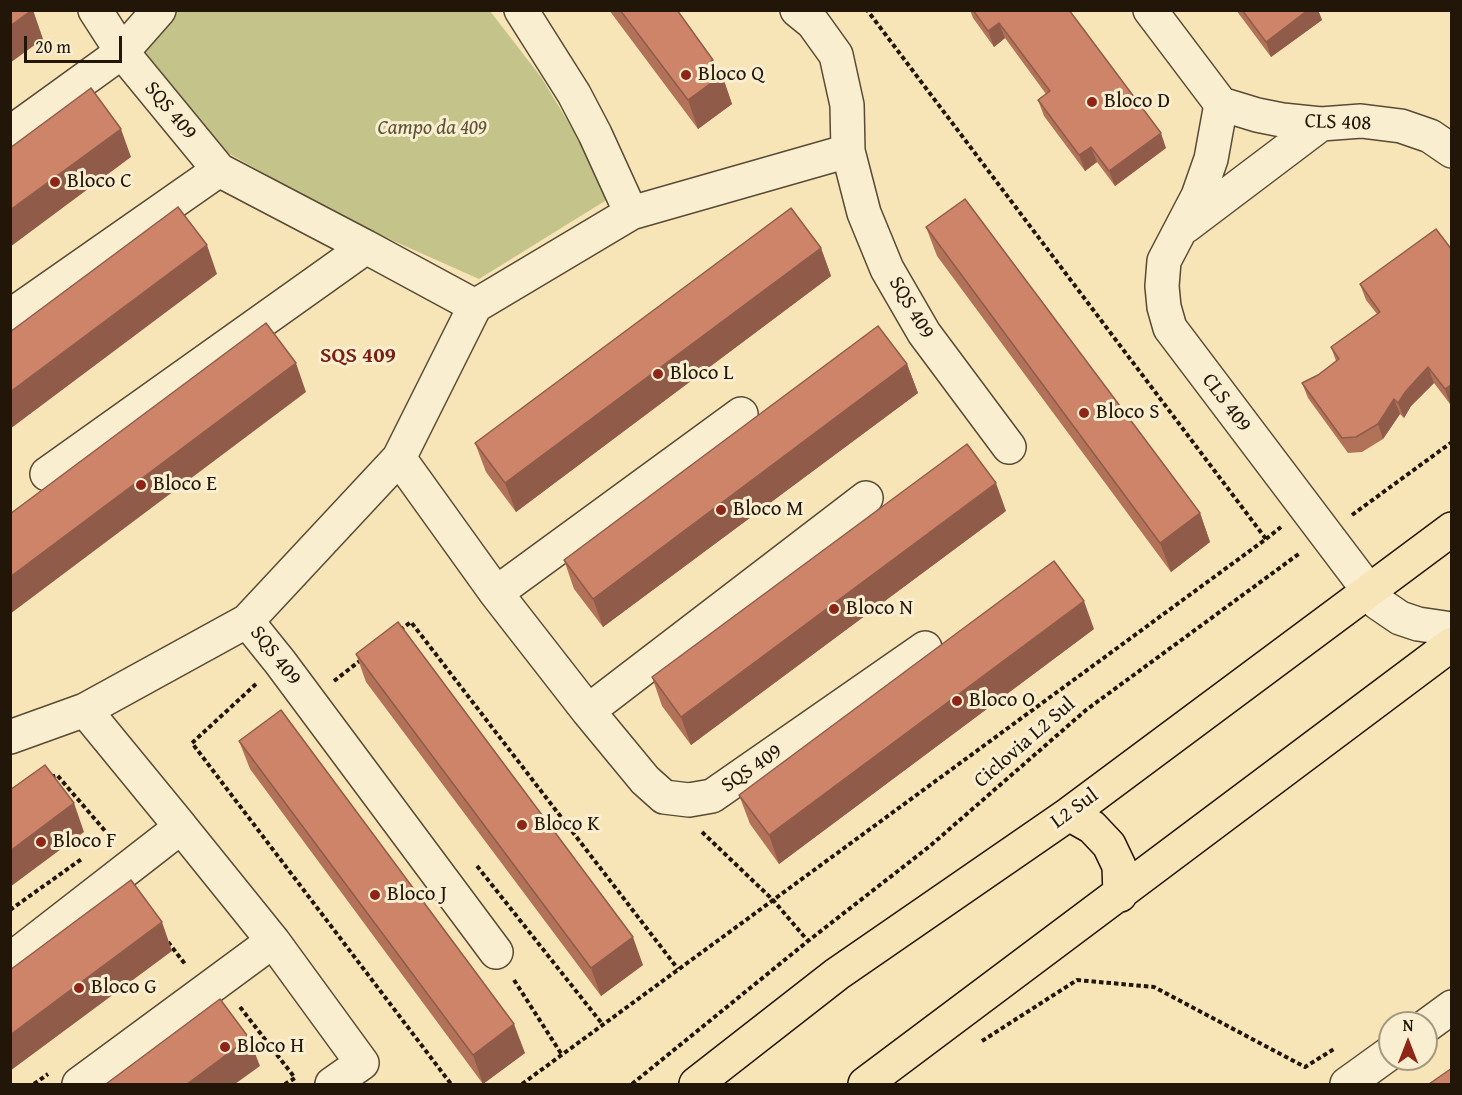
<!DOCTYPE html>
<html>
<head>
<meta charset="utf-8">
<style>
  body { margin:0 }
  #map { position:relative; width:1462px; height:1095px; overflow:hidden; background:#f8e5b7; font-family:"Gentium Book Plus",serif }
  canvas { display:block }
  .frame { position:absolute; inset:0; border:12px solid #221608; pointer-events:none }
  .north { position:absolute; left:1378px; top:1011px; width:60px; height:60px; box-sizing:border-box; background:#faeed0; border:2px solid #a49880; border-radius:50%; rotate:0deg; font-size:16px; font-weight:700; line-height:24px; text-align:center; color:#221608 }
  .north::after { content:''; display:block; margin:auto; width:21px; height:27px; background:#8f2418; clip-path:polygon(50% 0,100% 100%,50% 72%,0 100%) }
  .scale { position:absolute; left:24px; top:36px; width:98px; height:27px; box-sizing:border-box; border:3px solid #221608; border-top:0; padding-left:8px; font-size:18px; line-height:21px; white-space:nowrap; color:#221608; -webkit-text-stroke:4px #faeed0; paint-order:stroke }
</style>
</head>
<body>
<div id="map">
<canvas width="1462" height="1095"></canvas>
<div class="frame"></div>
<div class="north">N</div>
<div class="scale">20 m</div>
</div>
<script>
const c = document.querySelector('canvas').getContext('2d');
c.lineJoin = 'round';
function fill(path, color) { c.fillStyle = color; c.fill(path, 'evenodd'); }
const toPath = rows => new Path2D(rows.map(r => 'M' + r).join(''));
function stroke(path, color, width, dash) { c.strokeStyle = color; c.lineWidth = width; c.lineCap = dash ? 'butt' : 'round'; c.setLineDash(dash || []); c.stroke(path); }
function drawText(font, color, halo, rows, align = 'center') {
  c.font = font + ' "Gentium Book Plus",serif'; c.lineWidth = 6; c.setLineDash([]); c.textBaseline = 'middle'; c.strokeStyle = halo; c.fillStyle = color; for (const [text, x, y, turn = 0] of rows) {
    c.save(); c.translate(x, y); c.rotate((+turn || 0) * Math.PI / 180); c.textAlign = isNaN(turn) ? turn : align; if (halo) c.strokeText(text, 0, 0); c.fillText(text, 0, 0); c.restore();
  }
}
fill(toPath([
  [171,11,490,11,541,77,613,196,479,279,351,222,221,149,134,48]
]), '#c3c38a');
const minor = toPath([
  [1150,10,1221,104],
  [1221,104,1211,159,1198,196,1164,261,1162,286,1164,307,1170,328,1378,603,1400,618,1418,624,1452,629],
  [1221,104,1257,115,1282,120,1321,124,1361,121,1401,126,1430,136,1452,151],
  [10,133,122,52,95,10],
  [848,151,864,213,887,269,924,333,1009,447],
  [631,213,848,151,847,105,836,55,813,23,797,10],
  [1186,226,1321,124],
  [366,247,475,306],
  [10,316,219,170,122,52,159,10],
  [399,458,496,593,741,414],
  [47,474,366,247,219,170],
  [496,593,588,711,866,498],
  [247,621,399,458,475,306,631,213,595,134,574,94,521,10],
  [588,711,645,780,664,797,689,800,712,796,925,648],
  [10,737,85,710],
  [181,827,85,710,247,621,280,662,496,952],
  [10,960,181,827,273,941],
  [1426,1026,1452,1007],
  [79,1084,273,941,362,1063,332,1084],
  [1347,1084,1390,1053]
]);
const major = toPath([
  [1069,814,1092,827,1109,845,1119,866,1120,895],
  [696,1084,837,974,1069,814,1452,529],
  [865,1084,1452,644]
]);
stroke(minor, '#584a34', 36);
stroke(major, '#221608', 36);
stroke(toPath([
  [1352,515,1452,442],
  [1266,539,1281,527],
  [400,630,411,622,678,969],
  [334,681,361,660],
  [256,684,192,743,451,1084],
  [51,777,57,775,112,839],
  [702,832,773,900,808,941],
  [477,866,603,1025],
  [10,910,83,858],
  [168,942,185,964],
  [514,980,562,1055],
  [240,1007,295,1078,285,1084],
  [982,1041,1077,980,1154,987,1305,1067,1334,1049],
  [34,1084,48,1074],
  [522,1084,1266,539,867,10],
  [632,1084,808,941,930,846,1086,710,1300,553]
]), '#221608', 4, [4.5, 3]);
stroke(minor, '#faeed0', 33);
stroke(major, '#f8e5b7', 33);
fill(toPath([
  [609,10,677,10,713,60,715,66,722,75,732,104,698,129],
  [970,10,1069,10,1166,148,1115,186,1097,162,1085,171,1044,116,1038,100,1046,94,1005,38,994,47,973,18],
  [1236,10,1318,10,1322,20,1271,57],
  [926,227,1200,513,1210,542,1171,572,937,256],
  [821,248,831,276,516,512,486,472,475,443],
  [1452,250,1452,403,1450,404,1434,383,1411,406,1404,418,1400,414,1383,439,1362,452,1348,453,1308,398,1302,383,1318,375,1336,361,1331,347,1377,314,1366,300,1360,284],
  [907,364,918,393,603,627,574,589,564,560],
  [1006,511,691,745,662,706,652,677],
  [1094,629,779,864,750,824,739,795],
  [356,654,643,965,601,996,366,682],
  [239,741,525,1053,483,1084,250,769]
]), '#b17259');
fill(toPath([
  [32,10,33,10,43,39,10,63,10,26],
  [1308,10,1318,10,1322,20,1271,57,1266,42],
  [999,23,1005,38,994,47,988,31],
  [713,60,719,77,722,75,732,104,698,129,688,100,711,61],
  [121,129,131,157,10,247,10,210],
  [1161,133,1166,148,1115,186,1109,171],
  [1091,147,1097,162,1085,171,1079,155],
  [207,245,217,274,10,429,10,392],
  [821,248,831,276,516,512,505,483],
  [296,363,306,392,10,614,10,577],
  [907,364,918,393,603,627,593,599],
  [1428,367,1434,383,1411,406,1404,418,1398,403,1406,391],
  [1452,384,1452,403,1450,404,1445,389],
  [1394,399,1400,414,1383,439,1378,424],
  [996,483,1006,511,691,745,681,717],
  [1200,513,1210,542,1171,572,1160,543],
  [1084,601,1094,629,779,864,769,835],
  [74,803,84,832,10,887,10,851],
  [162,922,172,951,10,1071,10,1035],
  [633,937,643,965,601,996,591,968],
  [514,1024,525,1053,483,1084,473,1055],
  [249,1038,260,1066,235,1084,187,1084]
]), '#905c49');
const building = toPath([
  [10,10,32,10,10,26,10,10],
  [620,10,677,10,713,60,711,61,722,75,688,100,620,10],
  [973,10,1069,10,1161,133,1109,171,1091,147,1079,155,1038,100,1050,91,999,23,988,31,973,10],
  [1242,10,1308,10,1266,42,1242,10],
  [91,88,121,129,10,210,10,148,91,88],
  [965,199,1200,513,1160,543,926,227,965,199],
  [178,207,207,245,10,392,10,332,178,207],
  [791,208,821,248,505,483,475,443,791,208],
  [1436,229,1452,250,1452,384,1445,389,1428,367,1406,391,1398,403,1394,399,1378,424,1356,437,1342,438,1302,383,1318,375,1339,359,1331,347,1380,312,1360,284,1436,229],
  [266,323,296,363,10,577,10,514,266,323],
  [878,326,907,364,593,599,564,560,878,326],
  [967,444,996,483,681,717,652,677,967,444],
  [1054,561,1084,601,769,835,739,795,1054,561],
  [398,622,633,937,591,968,356,654,398,622],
  [281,710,514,1024,473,1055,239,741,281,710],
  [45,765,74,803,10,851,10,790,45,765],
  [131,880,162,922,10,1035,10,970,131,880],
  [220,999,249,1038,187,1084,106,1084,220,999],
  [1452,1068,1452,1084,1429,1084,1452,1068]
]);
fill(building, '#ce8468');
stroke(building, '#905c49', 1.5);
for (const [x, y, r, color] of [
  [686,75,6,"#8f2418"],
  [1092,102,6,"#8f2418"],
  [55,182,6,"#8f2418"],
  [658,374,6,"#8f2418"],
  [1084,413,6,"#8f2418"],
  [141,485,6,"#8f2418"],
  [721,510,6,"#8f2418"],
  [834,609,6,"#8f2418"],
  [957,701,6,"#8f2418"],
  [522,825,6,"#8f2418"],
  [41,842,6,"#8f2418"],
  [375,895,6,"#8f2418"],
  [79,988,6,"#8f2418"],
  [225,1047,6,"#8f2418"]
]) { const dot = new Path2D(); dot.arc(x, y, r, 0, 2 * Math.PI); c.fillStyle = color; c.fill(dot); stroke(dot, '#faeed0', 2); }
drawText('21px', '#221608', '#faeed0', [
  ["Bloco Q",698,75],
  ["Bloco D",1104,102],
  ["Bloco C",67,182],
  ["Bloco L",670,374],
  ["Bloco S",1096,413],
  ["Bloco E",153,485],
  ["Bloco M",733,510],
  ["Bloco N",846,609],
  ["Bloco O",969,701],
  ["Bloco K",534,825],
  ["Bloco F",53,842],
  ["Bloco J",387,895],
  ["Bloco G",91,988],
  ["Bloco H",237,1047]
], 'left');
drawText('21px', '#221608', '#faeed0', [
  ["SQS 409",170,111,50],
  ["CLS 408",1338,123,2],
  ["SQS 409",911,308,59],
  ["CLS 409",1226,403,53],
  ["SQS 409",275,656,52],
  ["Ciclovia L2 Sul",1025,743,-41],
  ["SQS 409",752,769,-35],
  ["L2 Sul",1075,809,-36]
]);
drawText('italic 21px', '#5a5336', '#faeed0', [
  ["Campo da 409",432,129]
]);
drawText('bold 22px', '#7a1f14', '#faeed0', [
  ["SQS 409",358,356]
]);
</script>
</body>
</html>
